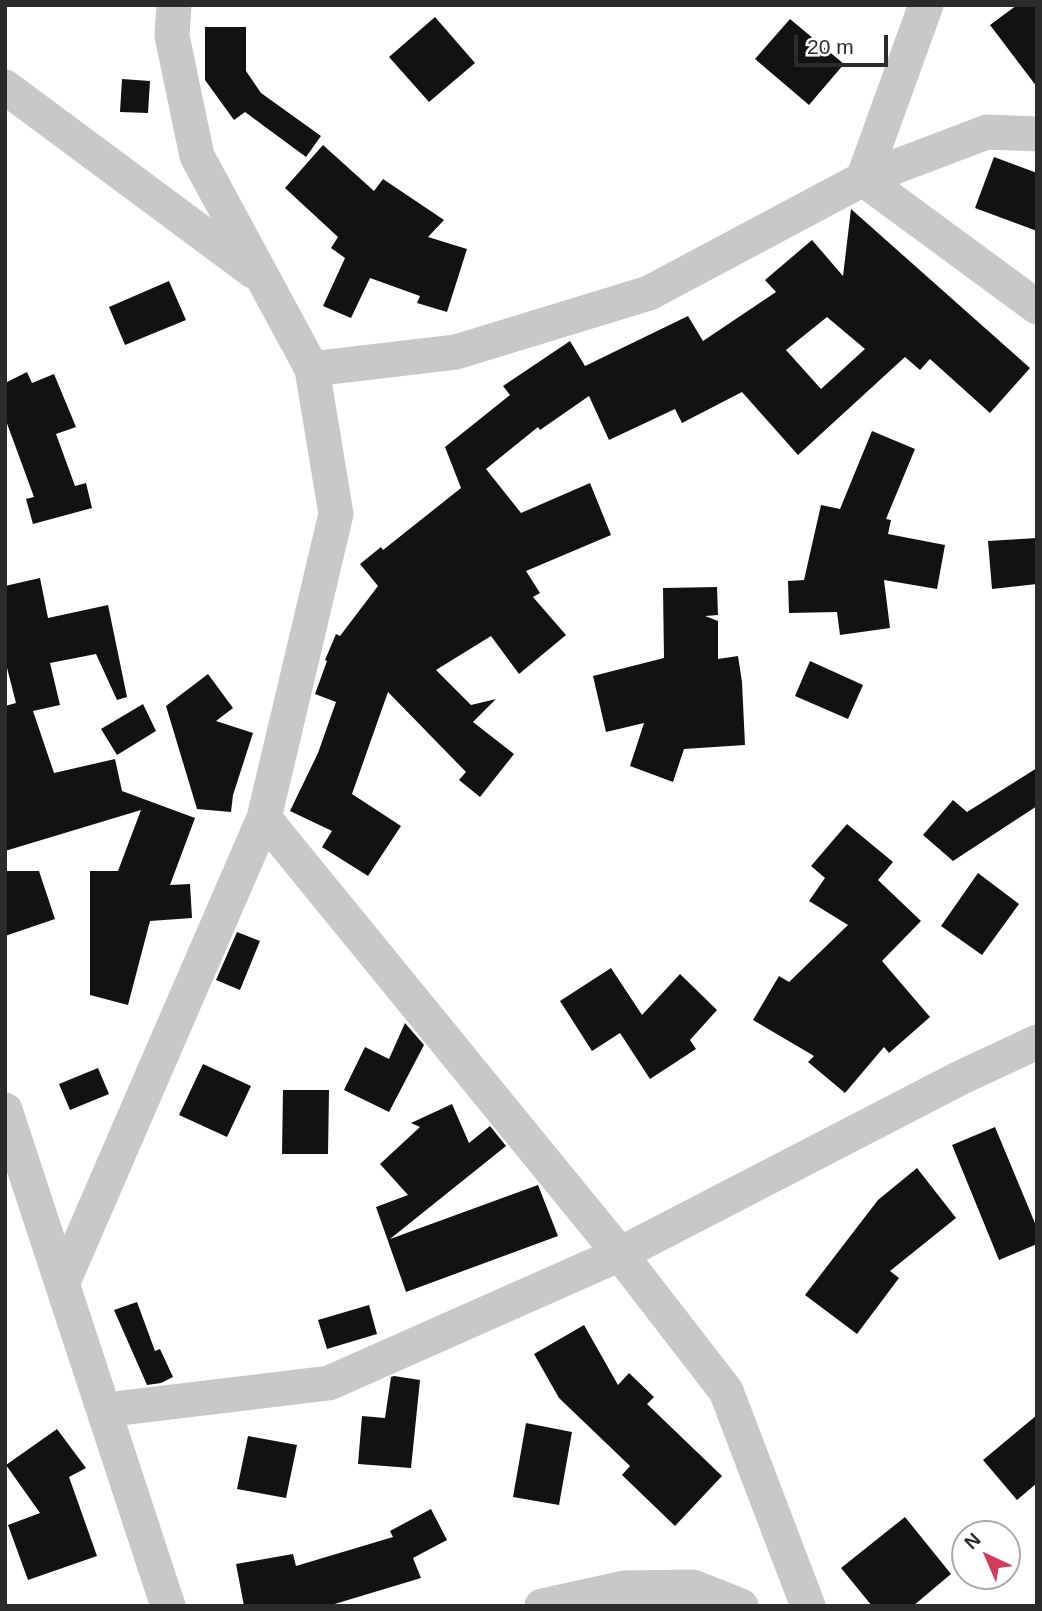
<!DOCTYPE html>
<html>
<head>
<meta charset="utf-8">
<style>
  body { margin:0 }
  #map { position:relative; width:1042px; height:1611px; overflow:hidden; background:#fff; font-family:Helvetica,sans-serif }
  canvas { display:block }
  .frame { position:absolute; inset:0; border:7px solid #2b2b2b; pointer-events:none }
  .north { position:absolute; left:951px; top:1520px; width:70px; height:70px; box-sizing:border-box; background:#fff; border:2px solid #aaa; border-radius:50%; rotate:316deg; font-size:19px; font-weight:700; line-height:28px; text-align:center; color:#2b2b2b }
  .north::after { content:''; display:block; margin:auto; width:24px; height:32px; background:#d63a5d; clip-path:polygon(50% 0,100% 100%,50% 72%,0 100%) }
  .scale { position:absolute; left:794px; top:35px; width:94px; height:32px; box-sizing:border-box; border:4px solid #2b2b2b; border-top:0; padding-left:9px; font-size:21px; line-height:24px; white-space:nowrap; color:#2b2b2b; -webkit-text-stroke:5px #fff; paint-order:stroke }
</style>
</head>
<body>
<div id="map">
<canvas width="1042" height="1611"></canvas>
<div class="frame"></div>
<div class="north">N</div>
<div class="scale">20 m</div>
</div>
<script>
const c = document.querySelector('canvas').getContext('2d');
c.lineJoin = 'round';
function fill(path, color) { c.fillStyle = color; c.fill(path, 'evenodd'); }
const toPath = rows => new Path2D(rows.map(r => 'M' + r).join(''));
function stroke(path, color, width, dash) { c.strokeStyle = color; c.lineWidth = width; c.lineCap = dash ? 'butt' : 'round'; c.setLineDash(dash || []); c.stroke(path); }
fill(toPath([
  [1017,5,1037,5,1037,87,990,25],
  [435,17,475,63,429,102,389,57],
  [790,19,844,64,809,105,755,59],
  [205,27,246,27,246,71,261,93,321,136,306,157,245,112,234,120,205,80],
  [122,79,150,81,148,113,120,112],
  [323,145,374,191,383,179,444,220,428,237,467,249,447,312,417,303,420,296,370,278,351,318,323,306,345,258,331,248,338,237,285,188],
  [994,157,1037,173,1037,231,975,208],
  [851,209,1030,368,990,413,930,359,920,370,905,357,798,455,742,392,682,423,675,409,609,440,589,396,540,430,538,427,486,469,521,513,590,483,611,535,526,571,540,593,533,597,566,635,519,674,491,636,436,670,471,705,496,699,473,722,514,754,480,797,459,780,466,772,388,692,352,794,401,826,368,876,322,847,332,831,290,811,318,753,336,702,315,694,327,661,325,660,336,634,340,636,378,586,360,564,381,547,383,550,461,488,445,447,510,395,503,386,570,341,585,366,688,316,703,341,776,292,765,280,812,240,843,276],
  [827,317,865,349,821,389,786,350],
  [169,281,186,320,125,345,109,307],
  [27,372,32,383,54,374,76,427,56,434,75,486,86,483,92,508,33,524,26,499,34,497,5,418,5,383],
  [872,431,915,449,886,519,891,520,888,534,945,545,937,589,884,580,890,628,840,635,837,612,789,613,788,581,804,580,821,505,840,509],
  [1037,538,1037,584,992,589,988,541],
  [40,578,48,618,108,605,127,697,117,700,96,654,50,663,60,705,33,711,54,773,115,759,122,791,195,818,170,885,190,884,192,918,150,921,128,1005,90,995,90,871,118,871,141,810,5,851,5,706,16,703,5,660,5,586],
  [717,587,718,615,705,616,718,621,718,659,738,656,742,682,745,745,684,749,673,782,630,766,644,723,606,732,593,676,664,658,663,588],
  [810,661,863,685,848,719,795,696],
  [208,674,233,708,216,721,253,733,233,795,231,812,197,809,166,706],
  [143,704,156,731,117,755,101,729],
  [1037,768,1037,806,953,861,923,835,953,800,967,812],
  [847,824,893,862,878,880,921,921,882,961,930,1017,889,1053,884,1047,845,1093,808,1062,814,1056,753,1020,779,976,789,982,848,925,809,901,825,878,811,866],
  [5,871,39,871,55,919,5,936],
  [978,873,1019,904,982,955,941,926],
  [237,932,260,941,240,990,216,980],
  [611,968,642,1015,680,974,717,1010,690,1040,696,1049,650,1079,620,1033,592,1051,560,1001],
  [405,1023,424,1045,389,1112,344,1090,365,1047,389,1059],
  [203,1064,251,1086,227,1137,179,1115],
  [98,1068,109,1094,70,1110,59,1084],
  [283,1090,329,1090,328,1154,282,1154],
  [452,1104,469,1143,490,1126,506,1146,390,1239,538,1185,558,1236,406,1292,376,1207,408,1195,380,1164,420,1127,411,1123],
  [995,1127,1037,1228,1037,1244,999,1260,952,1145],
  [917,1168,956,1218,890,1271,899,1278,857,1334,805,1295,878,1200],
  [137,1302,155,1351,160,1349,173,1377,161,1383,147,1385,114,1310],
  [369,1305,377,1334,327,1349,318,1320],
  [584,1325,618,1385,629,1373,654,1397,647,1404,722,1476,675,1526,622,1475,630,1466,559,1398,534,1354],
  [394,1376,420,1380,411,1468,358,1464,362,1416,385,1418,391,1377],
  [1037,1415,1037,1483,1017,1500,983,1460],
  [526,1423,572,1432,559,1505,513,1497],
  [57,1429,86,1468,69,1477,97,1556,28,1580,8,1525,40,1513,6,1465],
  [248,1436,297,1445,286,1498,237,1489],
  [431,1509,447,1540,413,1558,421,1578,328,1606,244,1606,236,1564,293,1554,296,1566,393,1537,390,1531],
  [905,1517,951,1574,913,1606,872,1606,841,1568]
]), '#121212');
stroke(toPath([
  [926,5,863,179,1037,307],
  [5,87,253,271],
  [312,369,456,352,649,293,863,179,987,132,1037,134],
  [264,818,620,1254,726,1391,808,1606],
  [5,1110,168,1606],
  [63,1282,264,818,336,514,312,369,197,156,172,36,174,5],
  [105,1410,329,1383,620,1254,960,1078,1037,1042],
  [542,1606,624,1588,693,1587,741,1606]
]), '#c8c8c8', 35);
</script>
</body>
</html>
